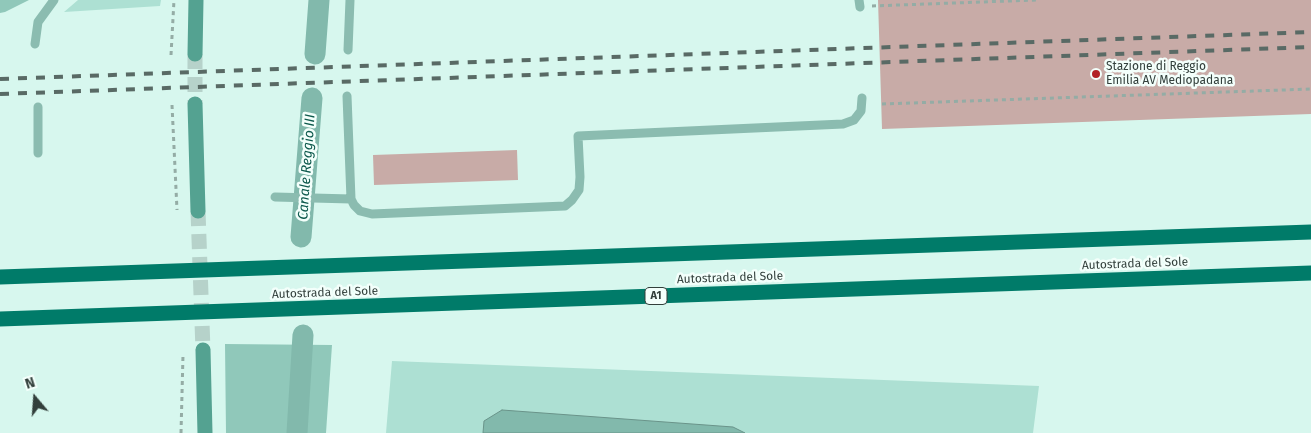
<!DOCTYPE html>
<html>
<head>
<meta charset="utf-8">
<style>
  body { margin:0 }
  #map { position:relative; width:1311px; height:433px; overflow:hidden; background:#d7f7ee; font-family:"Fira Sans",sans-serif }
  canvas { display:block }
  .north { position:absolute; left:10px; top:373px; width:50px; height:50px; -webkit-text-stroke:4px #f3fffb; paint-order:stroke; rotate:342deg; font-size:14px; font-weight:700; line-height:20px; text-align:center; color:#323f3b }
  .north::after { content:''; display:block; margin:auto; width:18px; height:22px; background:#323f3b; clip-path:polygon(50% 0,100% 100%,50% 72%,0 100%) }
</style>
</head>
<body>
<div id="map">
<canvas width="1311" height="433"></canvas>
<div class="north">N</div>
</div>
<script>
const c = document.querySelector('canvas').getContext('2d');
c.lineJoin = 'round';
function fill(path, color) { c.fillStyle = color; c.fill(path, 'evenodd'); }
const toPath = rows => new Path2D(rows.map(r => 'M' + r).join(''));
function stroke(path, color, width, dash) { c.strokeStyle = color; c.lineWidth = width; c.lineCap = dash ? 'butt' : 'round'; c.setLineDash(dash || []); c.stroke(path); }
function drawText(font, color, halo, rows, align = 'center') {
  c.font = font + ' "Fira Sans",sans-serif'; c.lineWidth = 5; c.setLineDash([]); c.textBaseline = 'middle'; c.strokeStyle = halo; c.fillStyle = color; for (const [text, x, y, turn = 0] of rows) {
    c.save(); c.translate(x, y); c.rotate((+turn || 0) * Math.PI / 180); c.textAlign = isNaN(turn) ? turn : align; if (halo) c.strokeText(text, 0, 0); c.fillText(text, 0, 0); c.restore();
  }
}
fill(toPath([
  [78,0,161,0,160,6,64,12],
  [392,361,1039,386,1033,433,386,433]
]), '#ade0d3');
fill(toPath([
  [0,0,29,0,5,12,0,13],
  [225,344,332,345,326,433,226,433]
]), '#90c8ba');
const water = toPath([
  [502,410,733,427,745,433,483,433,484,421,502,410]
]);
fill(water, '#82b9ac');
stroke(water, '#6a948a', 1);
stroke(toPath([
  [315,54,319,0],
  [301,237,312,98],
  [297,433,303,335]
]), '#82b9ac', 21);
fill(toPath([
  [878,0,1311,0,1311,114,882,129],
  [517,150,518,180,374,185,373,155]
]), '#c8aba7');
stroke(toPath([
  [195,54,195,104],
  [198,211,203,350]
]), '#b6d2ca', 15, [15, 8]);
stroke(toPath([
  [872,6,1036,0],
  [171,55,174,0],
  [882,104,1311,89],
  [172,105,177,210],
  [181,433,183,355]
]), '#94aca5', 3, [4, 4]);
stroke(toPath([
  [859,0,860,7],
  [35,44,38,22,54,0],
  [348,50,350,0],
  [347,96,351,199,354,205,360,211,372,214,565,206,572,200,579,190,580,177,578,136,843,124,854,120,861,111,862,98],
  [38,107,38,153],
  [275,197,351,199]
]), '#8bbcb0', 9);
stroke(toPath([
  [195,54,196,0],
  [195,104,198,211],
  [203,350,205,433]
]), '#54a291', 15);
stroke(toPath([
  [0,277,1311,232],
  [0,319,1311,273]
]), '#007b69', 15);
stroke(toPath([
  [0,79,1311,32],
  [0,94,1311,47]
]), '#596a65', 4, [9, 9]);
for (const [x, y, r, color] of [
  [1096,74,5,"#b22125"]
]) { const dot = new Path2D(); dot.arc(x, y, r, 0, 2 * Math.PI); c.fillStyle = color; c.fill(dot); stroke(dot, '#f3fffb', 2); }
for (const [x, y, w] of [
  [656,296,22]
]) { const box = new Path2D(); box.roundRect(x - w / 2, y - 8.5, w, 17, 4); c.fillStyle = '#f3fffb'; c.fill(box); stroke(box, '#323f3b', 1); }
drawText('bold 11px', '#323f3b', null, [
  ["A1",656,296]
]);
drawText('12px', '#323f3b', '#f3fffb', [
  ["Stazione di Reggio",1106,67],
  ["Emilia AV Mediopadana",1106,81]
], 'left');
drawText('12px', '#323f3b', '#f3fffb', [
  ["Autostrada del Sole",1135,264,-2],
  ["Autostrada del Sole",730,278,-2],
  ["Autostrada del Sole",325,293,-2]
]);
drawText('italic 14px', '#0d594c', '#f3fffb', [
  ["Canale Reggio III",307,167,-86]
]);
</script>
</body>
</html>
